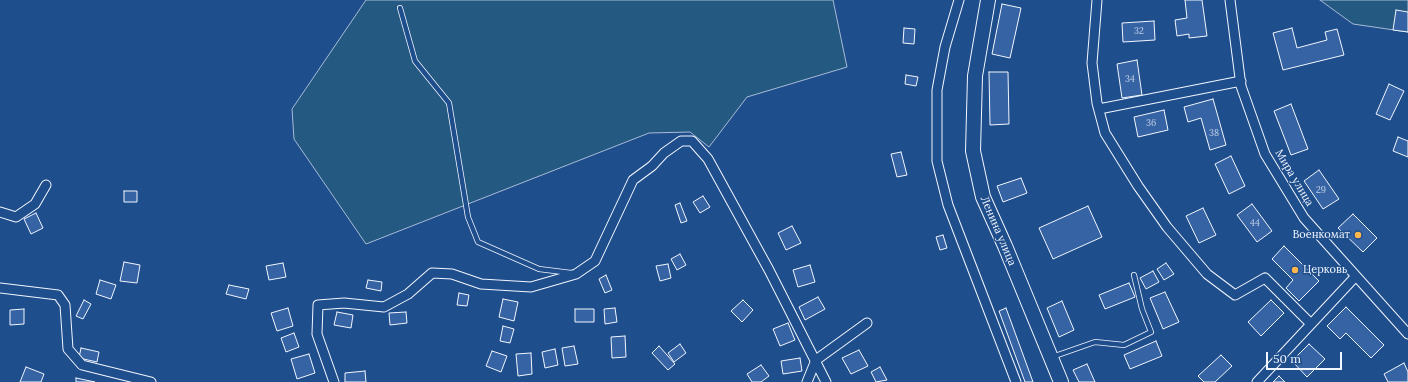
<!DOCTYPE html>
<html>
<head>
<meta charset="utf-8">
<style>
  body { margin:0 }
  #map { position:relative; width:1408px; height:382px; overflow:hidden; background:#1f4e8c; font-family:Lora,serif }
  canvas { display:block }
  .scale { position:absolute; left:1266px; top:352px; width:76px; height:18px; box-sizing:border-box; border:2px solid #f2f6ff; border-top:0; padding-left:5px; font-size:12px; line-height:14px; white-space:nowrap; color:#f2f6ff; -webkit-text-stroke:3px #1f4e8c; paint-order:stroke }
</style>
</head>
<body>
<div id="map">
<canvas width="1408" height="382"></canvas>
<div class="scale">50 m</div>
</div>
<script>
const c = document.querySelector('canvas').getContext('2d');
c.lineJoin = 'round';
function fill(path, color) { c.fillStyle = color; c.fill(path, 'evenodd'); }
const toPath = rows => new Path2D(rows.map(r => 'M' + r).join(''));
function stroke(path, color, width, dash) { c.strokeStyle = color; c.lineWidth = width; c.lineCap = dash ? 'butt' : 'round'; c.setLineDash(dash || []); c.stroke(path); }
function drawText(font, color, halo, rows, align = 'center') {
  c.font = font + ' Lora,serif'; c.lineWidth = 3; c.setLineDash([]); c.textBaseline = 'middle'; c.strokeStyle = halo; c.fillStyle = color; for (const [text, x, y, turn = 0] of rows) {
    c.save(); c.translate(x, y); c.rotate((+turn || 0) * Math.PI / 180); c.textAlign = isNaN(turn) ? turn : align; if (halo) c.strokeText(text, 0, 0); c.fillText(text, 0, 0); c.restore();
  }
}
const green = toPath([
  [366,0,833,0,847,67,747,97,709,147,690,132,649,133,366,244,294,139,292,109,366,0],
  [1320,0,1408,0,1408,32,1353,24,1320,0]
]);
fill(green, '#245a82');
stroke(green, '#a8bbd7', 1);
const building = toPath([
  [1185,0,1202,0,1207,36,1189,38,1189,34,1177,36,1175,20,1187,18,1185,0],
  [1002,4,1021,8,1010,58,992,54,1002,4],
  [1396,10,1408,12,1408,32,1393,30,1396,10],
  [1154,21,1155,40,1123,42,1122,23,1154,21],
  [904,28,915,29,914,44,903,43,904,28],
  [1292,28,1297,48,1327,40,1325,32,1337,29,1344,55,1283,70,1273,33,1292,28],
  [1137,60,1142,95,1122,98,1117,64,1137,60],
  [989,72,1008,72,1009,124,990,125,989,72],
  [906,75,918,77,916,86,905,84,906,75],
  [1389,84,1404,91,1390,120,1376,114,1389,84],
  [1213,99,1226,145,1210,150,1201,118,1188,122,1184,107,1213,99],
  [1291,104,1308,149,1291,155,1274,111,1291,104],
  [1164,110,1168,130,1138,137,1134,117,1164,110],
  [1398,137,1408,141,1408,157,1393,151,1398,137],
  [901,152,907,175,897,177,891,154,901,152],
  [1231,156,1245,186,1229,194,1215,164,1231,156],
  [1319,170,1339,199,1323,209,1304,181,1319,170],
  [1021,178,1027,193,1003,202,997,186,1021,178],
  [124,191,137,191,137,202,124,202,124,191],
  [703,196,710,207,700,213,693,202,703,196],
  [680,203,687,221,681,223,675,205,680,203],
  [1252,204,1272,231,1257,242,1237,215,1252,204],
  [1088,206,1102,237,1053,259,1039,228,1088,206],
  [1203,208,1216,235,1199,243,1186,216,1203,208],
  [36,213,43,228,31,234,24,219,36,213],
  [1353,214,1377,238,1363,252,1338,228,1353,214],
  [792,226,801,243,786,250,778,233,792,226],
  [943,235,947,248,940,250,936,237,943,235],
  [1284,246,1319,281,1299,301,1286,288,1293,280,1272,259,1284,246],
  [680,254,686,265,677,270,671,259,680,254],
  [124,262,140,265,137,283,120,281,124,262],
  [283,263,286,277,269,280,266,266,283,263],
  [1166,263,1174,274,1164,280,1157,269,1166,263],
  [668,264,671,278,660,281,656,266,668,264],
  [810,265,815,282,798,287,793,270,810,265],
  [1153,271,1159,282,1146,289,1140,278,1153,271],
  [606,275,612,290,605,293,599,279,606,275],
  [100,280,116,285,111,299,96,294,100,280],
  [368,280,382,282,381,291,366,288,368,280],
  [1129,283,1135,297,1105,309,1099,295,1129,283],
  [229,285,249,289,246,299,226,294,229,285],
  [1165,292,1179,322,1163,329,1150,298,1165,292],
  [459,293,469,295,467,306,457,305,459,293],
  [818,297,825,309,805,320,799,307,818,297],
  [503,299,518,302,514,321,499,317,503,299],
  [84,300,91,304,83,319,76,316,84,300],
  [743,300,753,310,742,322,731,311,743,300],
  [1271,300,1284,313,1261,336,1248,322,1271,300],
  [1062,301,1074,330,1059,337,1047,308,1062,301],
  [1346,307,1384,345,1371,358,1346,333,1340,339,1327,326,1346,307],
  [288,308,293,326,277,331,271,313,288,308],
  [615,308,617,322,605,324,604,309,615,308],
  [1006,308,1033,382,1025,382,999,311,1006,308],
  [24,309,24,324,10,325,10,310,24,309],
  [575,309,594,309,594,322,575,322,575,309],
  [337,312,353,315,351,328,334,325,337,312],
  [406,312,407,323,390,325,389,313,406,312],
  [788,323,795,340,780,346,773,329,788,323],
  [503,326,514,329,510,343,500,341,503,326],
  [294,333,299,347,286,352,281,338,294,333],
  [625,336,626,357,612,358,611,337,625,336],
  [1156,341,1162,356,1130,369,1124,355,1156,341],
  [680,344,686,353,674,362,668,353,680,344],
  [1309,344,1325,359,1307,377,1292,361,1309,344],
  [574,346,578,364,565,366,562,348,574,346],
  [659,346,675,364,668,370,652,353,659,346],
  [81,348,99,352,97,362,79,358,81,348],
  [555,349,558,365,545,368,542,352,555,349],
  [859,350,868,366,851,374,842,358,859,350],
  [492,351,507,356,501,372,486,366,492,351],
  [531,353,532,374,518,376,516,354,531,353],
  [309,354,315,373,297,379,291,359,309,354],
  [1221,355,1232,366,1215,382,1204,382,1198,376,1221,355],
  [800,358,802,371,783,374,781,361,800,358],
  [1404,363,1408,372,1408,382,1388,382,1384,374,1404,363],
  [1087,364,1095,382,1079,382,1073,370,1087,364],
  [761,365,769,376,761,382,752,382,747,374,761,365],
  [26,367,44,374,41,382,20,382,26,367],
  [880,367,887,380,876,382,871,372,880,367],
  [365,371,366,382,345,382,345,373,365,371],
  [1279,376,1285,382,1273,382,1279,376],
  [76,378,95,382,76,382,76,378]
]);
fill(building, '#3563a3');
stroke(building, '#f2f6ff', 1);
const service = toPath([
  [400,8,415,61,449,103,468,217,478,242,539,269,571,273],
  [1052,357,1095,342,1124,345,1151,332,1142,309,1134,275]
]);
const minor = toPath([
  [959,0,945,47,937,90,937,161,948,205,1016,382],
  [1097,0,1092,63,1097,103,1105,133,1138,186,1167,227,1207,274,1235,295,1265,278,1311,324],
  [1230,0,1241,86,1265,154,1304,218,1408,334],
  [1099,109,1241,81],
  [0,212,16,217,35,204,46,185],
  [0,288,58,295,65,305,68,349,82,365,151,382],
  [334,382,317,334,318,305,344,303,384,307,408,294,432,273,452,274,481,284,531,287,576,274,595,261,633,180,652,166,664,153,681,141,692,141,708,159,769,270,826,382],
  [807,382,816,360,867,323],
  [1257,382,1356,276]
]);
const primary = toPath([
  [988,0,975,76,973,151,983,197,1005,246,1061,382]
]);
stroke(service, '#f2f6ff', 6);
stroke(minor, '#f2f6ff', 11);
stroke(primary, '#f2f6ff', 16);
stroke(service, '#1f4e8c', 4.5);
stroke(minor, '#1f4e8c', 9);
stroke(primary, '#1f4e8c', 14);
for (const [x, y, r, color] of [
  [1358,235,4,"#ffb74d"],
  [1295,270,4,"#ffb74d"]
]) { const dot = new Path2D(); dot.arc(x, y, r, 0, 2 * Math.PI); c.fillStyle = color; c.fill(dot); stroke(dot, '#1f4e8c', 1.5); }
drawText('9px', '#c3d1e8', null, [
  ["32",1139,31],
  ["34",1130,79],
  ["36",1151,123],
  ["38",1214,133],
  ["29",1321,190],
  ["44",1255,223]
]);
drawText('11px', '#f2f6ff', '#1f4e8c', [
  ["Мира улица",1294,178,59],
  ["Ленина улица",998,231,67]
]);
drawText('11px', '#f2f6ff', '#1f4e8c', [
  ["Военкомат",1350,235],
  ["Церковь",1303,270,"left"]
], 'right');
</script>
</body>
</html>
